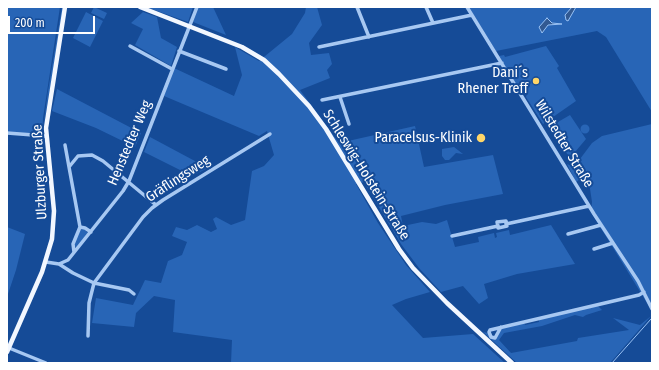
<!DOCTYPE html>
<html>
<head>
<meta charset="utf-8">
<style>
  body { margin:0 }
  #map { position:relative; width:659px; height:370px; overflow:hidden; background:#154b97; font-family:"Fira Sans Condensed",sans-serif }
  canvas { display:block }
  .frame { position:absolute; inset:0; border:8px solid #fff; pointer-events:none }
  .scale { position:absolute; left:8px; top:16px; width:87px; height:18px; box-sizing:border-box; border:2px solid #fff; border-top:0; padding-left:5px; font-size:12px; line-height:14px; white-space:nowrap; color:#fff; -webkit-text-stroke:3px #154b97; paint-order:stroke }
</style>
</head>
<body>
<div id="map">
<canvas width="659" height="370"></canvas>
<div class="frame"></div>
<div class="scale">200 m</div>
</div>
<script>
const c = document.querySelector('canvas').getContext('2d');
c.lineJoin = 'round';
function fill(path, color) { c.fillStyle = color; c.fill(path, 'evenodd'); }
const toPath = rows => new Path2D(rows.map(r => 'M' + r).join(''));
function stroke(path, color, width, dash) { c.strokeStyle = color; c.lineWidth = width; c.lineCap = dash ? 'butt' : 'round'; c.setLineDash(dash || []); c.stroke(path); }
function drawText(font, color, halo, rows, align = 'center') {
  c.font = font + ' "Fira Sans Condensed",sans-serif'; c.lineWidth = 4; c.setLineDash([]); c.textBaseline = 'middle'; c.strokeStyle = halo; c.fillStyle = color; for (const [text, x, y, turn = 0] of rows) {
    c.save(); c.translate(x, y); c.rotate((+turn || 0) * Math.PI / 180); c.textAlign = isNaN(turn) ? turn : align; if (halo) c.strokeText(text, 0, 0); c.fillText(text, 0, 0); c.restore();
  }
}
fill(toPath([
  [7,7,60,7,43,118,42,135,7,132],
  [62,7,64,7,43,129,48,91],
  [94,7,107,13,104,19,91,13],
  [146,7,193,7,188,22],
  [199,7,213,7,226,35,193,22],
  [306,7,317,7,322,25,309,43,311,55,329,53,332,64,327,70,330,78,300,90,339,143,415,126,424,167,493,155,503,194,445,205,401,216,403,226,422,222,436,224,447,220,455,247,479,242,478,237,494,233,495,238,497,237,496,233,509,230,510,235,551,225,575,264,517,274,484,284,488,298,479,304,463,286,441,292,419,268,401,244,364,182,356,184,378,223,406,265,430,292,406,299,392,305,423,338,473,334,505,363,231,363,232,340,173,332,175,300,154,296,136,313,134,327,92,323,96,298,133,305,145,280,161,283,168,261,182,255,187,242,172,236,176,227,187,230,197,225,211,232,217,229,213,219,216,217,231,225,245,220,252,171,264,166,274,155,267,131,259,136,164,96,174,68,234,96,242,75,235,47,259,61,292,34,305,13],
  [469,7,652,7,652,112,606,37,597,31,496,51],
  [86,12,103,21,90,47,73,38],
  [143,12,157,17,161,38,177,47,171,66,135,45,143,29,131,23],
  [546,46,559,66,557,68,576,101,543,124,526,97,527,94,522,94,499,56,504,55,505,57],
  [57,89,141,133,135,147,96,128,52,111],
  [570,115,586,139,570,158,550,129,551,126],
  [652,124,652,311,591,212,592,202,589,182,583,177,576,182,567,164,574,167,592,143,602,136],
  '580.5 129a4.5 4.5 0 1 1 9 0a4.5 4.5 0 1 1-9 0Z',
  [150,137,208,168,192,176,144,152],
  [454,147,463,154,456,153,449,160,445,160,442,156,442,149],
  [7,227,25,234,16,270,7,297],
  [84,229,88,233,76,248,74,243,80,230],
  [598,306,602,310,586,315,583,317,575,315,542,326,504,333,499,340,511,353,577,341,578,338,629,330,613,318,640,325,651,316,610,363,517,363,483,332,488,333,492,339,502,328,524,323,525,325,539,322,539,319]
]), '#2865b6');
const water = toPath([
  [572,7,576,7,568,21,566,20,565,15,572,7],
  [547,18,552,23,562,24,548,25,542,33,539,27,547,18]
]);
fill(water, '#325991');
stroke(water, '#99c2f5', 1);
stroke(toPath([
  [612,363,651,319]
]), '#99c2f5', 1);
stroke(toPath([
  [357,7,369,37],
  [426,7,433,23],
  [467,7,594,214,638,281,652,309],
  [130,46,172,69],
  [319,47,472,15],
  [179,51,226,69],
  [340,97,349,124],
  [322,100,502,63],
  [7,133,46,136],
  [65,145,69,167],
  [498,226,498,228,507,226,506,224],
  [80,227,85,228,91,232],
  [568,234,601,225],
  [452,236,498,226,497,222,506,221,506,224,589,206],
  [594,249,613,243],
  [74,252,73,244,80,227,69,167,78,156,92,155,103,161,156,205],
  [46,262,59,264,68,260,123,191,129,181,197,7],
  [59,264,73,273,94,283,89,303,88,336],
  [134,294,129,290,94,283,143,217,152,208,163,200,270,134],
  [501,327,495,338,491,337,489,332,490,330,639,295,644,292],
  [9,348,46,363]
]), '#a7c8f2', 3.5);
stroke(toPath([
  [140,7,242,47,264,60,279,74,309,106,326,129,399,249,413,268,447,303,512,363],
  [7,352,42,272,52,239,54,211,46,128,65,7]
]), '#f2f7ff', 4.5);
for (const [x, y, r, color] of [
  [536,81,4,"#ffd668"],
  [481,138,5,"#ffd668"]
]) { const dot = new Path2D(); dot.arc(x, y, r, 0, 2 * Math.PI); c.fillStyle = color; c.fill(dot); stroke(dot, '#154b97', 1.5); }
drawText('14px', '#fff', '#154b97', [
  ["Dani´s",528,73],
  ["Rhener Treff",528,89],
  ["Paracelsus-Klinik",472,138]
], 'right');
drawText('14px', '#fff', '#154b97', [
  ["Henstedter Weg",130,143,-67],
  ["Wilstedter Straße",564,144,59],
  ["Ulzburger Straße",40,172,-93],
  ["Schleswig-Holstein-Straße",366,175,58],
  ["Gräflingsweg",178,179,-33]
]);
</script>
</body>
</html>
